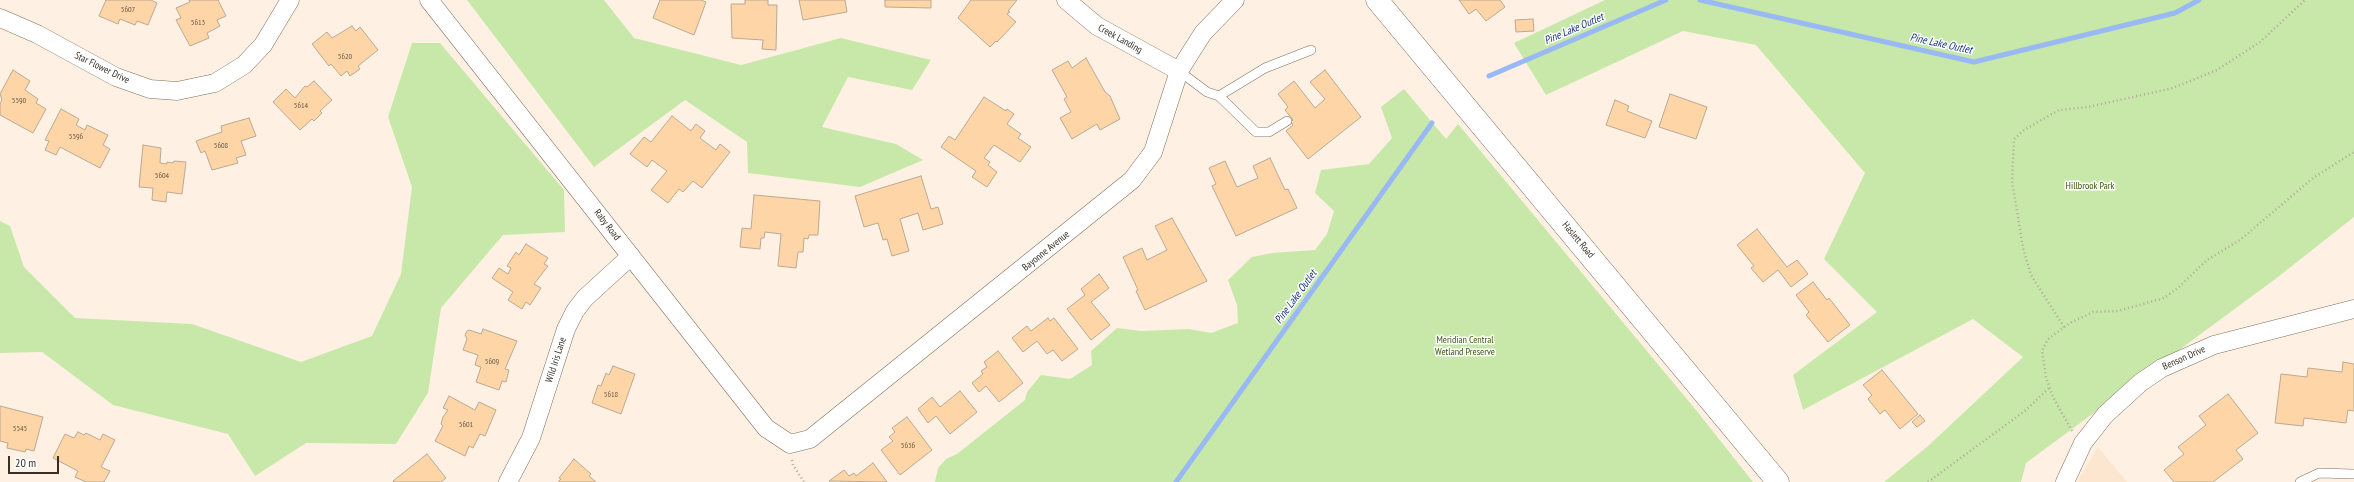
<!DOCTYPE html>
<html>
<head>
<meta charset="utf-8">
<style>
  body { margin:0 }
  #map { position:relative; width:2354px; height:482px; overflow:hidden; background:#fef1e3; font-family:"PT Sans Narrow",sans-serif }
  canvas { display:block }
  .scale { position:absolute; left:8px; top:456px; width:51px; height:18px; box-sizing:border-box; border:2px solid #372f26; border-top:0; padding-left:5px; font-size:12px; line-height:14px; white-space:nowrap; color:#372f26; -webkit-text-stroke:3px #fff; paint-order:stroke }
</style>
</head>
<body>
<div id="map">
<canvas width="2354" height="482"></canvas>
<div class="scale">20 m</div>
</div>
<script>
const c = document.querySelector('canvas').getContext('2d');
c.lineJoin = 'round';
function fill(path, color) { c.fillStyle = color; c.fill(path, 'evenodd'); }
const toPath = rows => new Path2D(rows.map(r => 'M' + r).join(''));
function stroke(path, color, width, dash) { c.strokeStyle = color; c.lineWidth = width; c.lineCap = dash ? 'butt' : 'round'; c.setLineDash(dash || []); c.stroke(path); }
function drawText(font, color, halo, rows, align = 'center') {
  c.font = font + ' "PT Sans Narrow",sans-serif'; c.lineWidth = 3; c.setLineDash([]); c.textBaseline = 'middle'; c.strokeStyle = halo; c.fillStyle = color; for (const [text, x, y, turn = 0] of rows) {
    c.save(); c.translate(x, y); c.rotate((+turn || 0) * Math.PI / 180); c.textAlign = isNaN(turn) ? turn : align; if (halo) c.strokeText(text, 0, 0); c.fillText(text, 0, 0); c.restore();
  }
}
fill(toPath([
  [2098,447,2127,482,2077,482]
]), '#fce6cf');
fill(toPath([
  [467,0,604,0,634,38,741,65,841,38,931,60,912,90,848,77,822,127,896,144,923,160,860,187,748,173,747,142,685,100,594,167],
  [1605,0,2354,0,2354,217,2278,277,2026,463,2021,482,1884,482,1928,446,2023,357,1973,319,1803,410,1793,375,1877,312,1824,259,1865,173,1756,45,1683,31,1546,95,1514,43],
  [412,43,440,43,564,190,565,232,503,235,441,308,428,393,396,444,306,443,255,476,228,434,113,405,42,352,0,353,0,221,10,226,24,267,75,318,192,324,301,362,372,336,401,274,412,187,388,117],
  [1404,89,1446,139,1458,124,1696,410,1753,482,935,482,938,468,946,459,957,454,1025,400,1027,392,1041,375,1070,379,1092,365,1091,351,1117,328,1141,331,1189,329,1211,333,1238,323,1237,305,1228,280,1252,257,1272,253,1315,250,1327,234,1334,211,1315,193,1321,170,1369,164,1392,138,1381,107]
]), '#c8e8a9');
stroke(toPath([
  [1700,0,1974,62,2175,13,2199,0],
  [1489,76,1666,0],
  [1176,482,1432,123]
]), '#99b9f5', 5);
const building = toPath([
  [106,0,151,0,157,3,148,25,137,21,135,25,120,19,118,24,99,16,106,0],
  [189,0,218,0,226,16,217,20,220,26,207,33,209,38,190,46,176,20,181,18,176,8,190,2,189,0],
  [660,0,701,0,706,2,694,35,653,18,660,0],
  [745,0,768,0,768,5,777,5,776,50,762,49,763,40,732,38,731,4,745,4,745,0],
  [799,0,845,0,847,12,803,20,799,0],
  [885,0,931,0,931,8,885,7,885,0],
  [971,0,1017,0,1008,11,1010,12,1007,14,1016,22,997,42,996,41,990,47,958,18,971,0],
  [1459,0,1500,0,1505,7,1486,21,1476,9,1469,14,1459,0],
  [1533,19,1534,31,1516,32,1515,20,1533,19],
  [352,26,356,31,360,27,378,50,358,66,360,69,350,76,347,71,341,76,331,64,329,66,312,44,327,32,332,38,352,26],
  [1086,58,1105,92,1110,96,1120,119,1100,130,1097,124,1072,139,1060,118,1071,112,1064,99,1067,97,1052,70,1068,61,1072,68,1086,58],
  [13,70,30,81,25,90,38,99,36,103,46,109,33,133,0,115,0,104,2,100,0,94,13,70],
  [1325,70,1361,117,1308,159,1286,131,1293,125,1291,122,1293,120,1285,110,1288,107,1278,94,1294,81,1315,108,1325,99,1310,82,1325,70],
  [314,81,332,100,320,111,322,113,314,121,312,119,300,130,273,102,286,89,295,98,305,86,307,87,314,81],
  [1670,94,1707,107,1696,139,1659,127,1670,94],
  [984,97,1006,111,1007,109,1014,114,1007,124,1021,134,1018,138,1031,147,1020,162,994,145,984,158,990,162,988,165,997,172,987,187,972,177,976,171,941,147,949,136,955,140,984,97],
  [1615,100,1629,106,1627,111,1652,121,1645,138,1606,125,1615,100],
  [61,109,79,119,76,125,85,130,87,125,108,135,103,145,110,149,100,168,60,147,56,155,45,150,49,141,45,140,61,109],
  [672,116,691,131,696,124,705,131,700,138,716,150,720,144,730,152,702,188,693,181,683,192,679,189,668,203,651,190,667,171,652,160,647,167,630,154,644,137,651,142,672,116],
  [249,118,256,136,241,141,246,155,236,158,238,163,212,170,205,151,201,153,196,141,222,132,221,126,249,118],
  [143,145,161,148,160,163,167,164,167,162,173,163,174,161,186,162,182,194,167,192,166,202,152,200,153,188,139,187,143,145],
  [1270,158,1285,190,1288,189,1297,208,1236,236,1212,186,1216,184,1209,168,1225,161,1237,187,1258,178,1253,166,1270,158],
  [921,176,931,209,938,207,943,224,923,230,918,213,900,219,909,251,892,256,887,239,883,240,878,223,864,227,855,196,921,176],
  [754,195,820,201,818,235,809,235,808,239,804,238,803,252,798,252,796,268,778,266,781,234,765,232,764,238,761,238,760,249,740,247,742,228,751,229,754,195],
  [1172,218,1207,281,1145,310,1136,291,1138,290,1123,257,1142,248,1147,260,1167,250,1155,226,1172,218],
  [1757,229,1787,267,1797,260,1808,274,1791,287,1778,270,1763,282,1751,268,1754,266,1737,245,1757,229],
  [526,244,548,258,544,264,548,266,534,284,541,288,530,305,526,302,522,309,508,300,513,292,492,278,499,268,508,274,511,268,507,266,516,252,519,255,526,244],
  [1099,274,1109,288,1091,302,1110,325,1091,340,1067,309,1085,295,1081,289,1099,274],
  [1813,282,1827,300,1829,298,1850,325,1828,342,1806,315,1809,312,1796,295,1813,282],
  [1048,318,1050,321,1054,318,1078,349,1062,361,1053,350,1047,354,1037,341,1023,352,1012,338,1027,326,1031,331,1048,318],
  [483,329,517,341,505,369,509,370,506,382,502,381,499,390,476,382,481,367,475,365,478,355,463,350,467,339,465,335,467,331,469,330,481,334,483,329],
  [998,351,1023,383,999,402,986,386,979,392,972,383,983,374,981,371,987,367,984,362,998,351],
  [2343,362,2354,364,2354,411,2348,410,2346,423,2304,418,2303,426,2275,423,2281,374,2307,377,2308,368,2342,372,2343,362],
  [613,366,635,374,621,414,592,403,598,385,601,386,606,373,609,375,613,366],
  [1882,370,1918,414,1900,429,1885,410,1880,414,1868,399,1872,395,1863,385,1882,370],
  [960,391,977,412,950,434,936,416,928,423,918,409,932,397,940,407,960,391],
  [2228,394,2258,433,2236,450,2243,459,2213,482,2174,482,2164,470,2184,454,2178,447,2206,425,2199,416,2228,394],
  [449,396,475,410,479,402,496,410,485,436,480,434,473,448,469,446,465,456,435,441,443,426,441,424,443,417,448,410,443,408,449,396],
  [0,406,43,417,34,451,26,449,25,452,7,448,8,443,0,441,0,406],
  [1920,415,1925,421,1917,427,1912,422,1920,415],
  [907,417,932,450,900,475,881,450,893,441,889,437,895,432,892,428,907,417],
  [78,432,84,435,86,433,100,440,103,434,115,440,101,467,110,471,104,482,86,482,75,477,78,471,53,458,65,434,74,438,78,432],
  [427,454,446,478,441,482,394,482,393,481,427,454],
  [574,459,591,474,589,476,596,482,558,482,561,479,559,478,574,459],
  [873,463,887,482,829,481,844,470,849,476,854,473,856,476,873,463]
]);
fill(building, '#fdd5a7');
stroke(building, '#bca892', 1);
const lane = toPath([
  [1179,71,1207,92,1219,96,1265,68,1311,50],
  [1219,96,1256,132,1269,132,1287,121],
  [2300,482,2319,473,2354,474]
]);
const street = toPath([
  [429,0,766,428,790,444,810,439,1132,180,1153,152,1179,71,1203,33,1235,0],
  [1066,0,1097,26,1179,71],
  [0,18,37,34,116,77,150,89,177,91,215,83,244,65,263,45,290,0],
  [508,482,531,438,566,329,575,311,585,298,631,256],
  [2065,482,2083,443,2105,415,2140,383,2162,368,2214,345,2354,309]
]);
const secondary = toPath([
  [1377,0,1778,482]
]);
stroke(lane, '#826f5b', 10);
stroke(street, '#826f5b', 19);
stroke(secondary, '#826f5b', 23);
stroke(toPath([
  [2064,327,2031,275,2023,248,2012,181,2014,139,2024,130,2059,110,2088,107,2173,88,2217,70,2260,42,2305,0],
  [2072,431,2053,397,2046,377,2042,351,2048,339,2070,323,2093,312,2118,311,2164,298,2178,288,2207,260,2240,240,2313,178,2354,152],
  [792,460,793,465,804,482],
  [1928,482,2026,410,2050,387]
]), '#b2a79b', 2.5, [1, 3]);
stroke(lane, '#fff', 9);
stroke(street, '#fff', 18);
stroke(secondary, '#fff', 22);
drawText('8px', '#685846', null, [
  ["5607",128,10],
  ["5613",198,23],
  ["5620",345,57],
  ["5590",19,101],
  ["5614",301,106],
  ["5596",76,137],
  ["5608",221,146],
  ["5604",162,176],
  ["5609",492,362],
  ["5618",611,395],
  ["5601",466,425],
  ["5545",20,429],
  ["5636",908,446]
]);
drawText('10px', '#372f26', '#fff', [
  ["Creek Landing",1120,39,29],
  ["Star Flower Drive",102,68,26],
  ["Raby Road",607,225,52],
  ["Haslett Road",1578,240,50],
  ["Bayonne Avenue",1046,251,-39],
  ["Benson Drive",2184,358,-24],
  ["Wild Iris Lane",556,360,-72]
]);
drawText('10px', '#36520d', '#fff', [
  ["Hillbrook Park",2090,186],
  ["Meridian Central",1465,340],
  ["Wetland Preserve",1465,352]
]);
drawText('italic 11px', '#15357a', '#fff', [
  ["Pine Lake Outlet",1574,29,-23],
  ["Pine Lake Outlet",1941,44,12],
  ["Pine Lake Outlet",1296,297,-54]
]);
</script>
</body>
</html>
